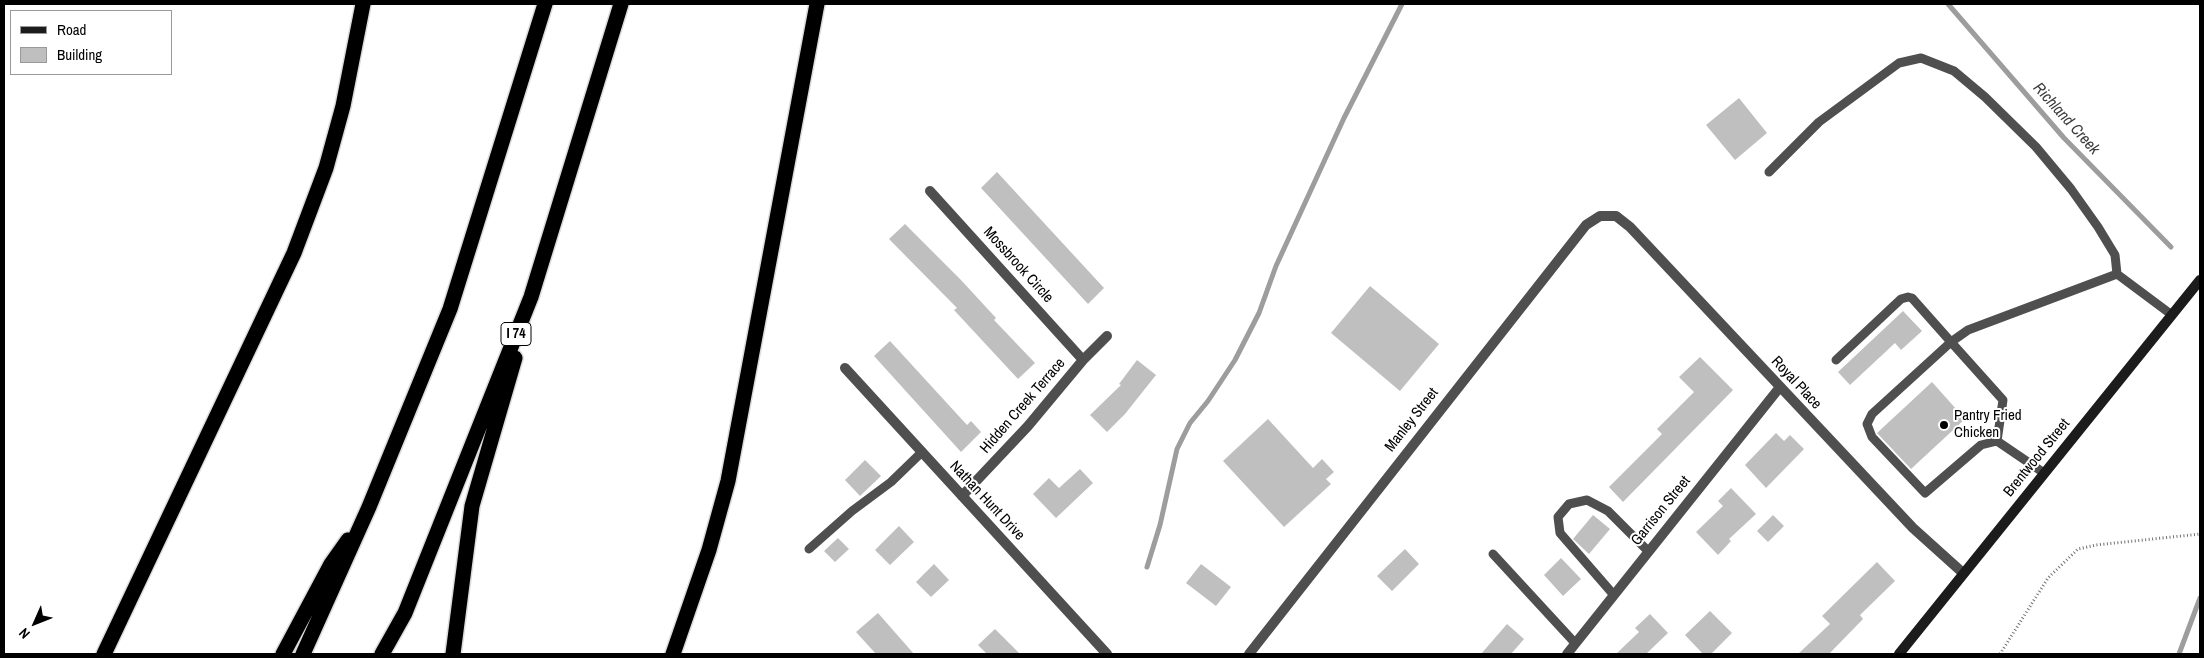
<!DOCTYPE html>
<html>
<head>
<meta charset="utf-8">
<style>
  body { margin:0 }
  #map { position:relative; width:2204px; height:658px; overflow:hidden; background:#fff; font-family:"Archivo Narrow",sans-serif }
  canvas { display:block }
  .frame { position:absolute; inset:0; border:5px solid #000; pointer-events:none }
  .legend { position:absolute; left:10px; top:10px; width:162px; height:65px; box-sizing:border-box; background:#fff; border:1px solid #999; margin:0; padding:6px 9px; list-style:none; font-size:15px; color:#000 }
  .legend li { display:flex; align-items:center; gap:10px; height:25px }
  .legend b { width:25px; border:1px solid #999 }
  .north { position:absolute; left:10px; top:598px; width:50px; height:50px; -webkit-text-stroke:4px #fff; paint-order:stroke; rotate:226deg; font-size:14px; font-weight:700; line-height:20px; text-align:center; color:#000 }
  .north::after { content:''; display:block; margin:auto; width:18px; height:22px; background:#000; clip-path:polygon(50% 0,100% 100%,50% 72%,0 100%) }
</style>
</head>
<body>
<div id="map">
<canvas width="2204" height="658"></canvas>
<div class="frame"></div>
<ul class="legend">
<li><b style="height:6px;background:#1c1c1c"></b>Road</li>
<li><b style="height:14px;background:#bfbfbf"></b>Building</li>
</ul>
<div class="north">N</div>
</div>
<script>
const c = document.querySelector('canvas').getContext('2d');
c.lineJoin = 'round';
const toPath = rows => new Path2D(rows.map(r => 'M' + r).join(''));
function stroke(path, color, width, dash) { c.strokeStyle = color; c.lineWidth = width; c.lineCap = dash ? 'butt' : 'round'; c.setLineDash(dash || []); c.stroke(path); }
function fill(path, color) { c.fillStyle = color; c.fill(path, 'evenodd'); }
function drawText(font, color, halo, rows, align = 'center') {
  c.font = font + ' "Archivo Narrow",sans-serif'; c.lineWidth = 4; c.setLineDash([]); c.textBaseline = 'middle'; c.strokeStyle = halo; c.fillStyle = color; for (const [text, x, y, turn = 0] of rows) {
    c.save(); c.translate(x, y); c.rotate((+turn || 0) * Math.PI / 180); c.textAlign = isNaN(turn) ? turn : align; if (halo) c.strokeText(text, 0, 0); c.fillText(text, 0, 0); c.restore();
  }
}
stroke(toPath([
  [1948,4,2064,138,2171,247],
  [1147,567,1160,525,1177,449,1190,423,1208,401,1235,360,1259,313,1276,266,1344,118,1402,4],
  [2179,654,2200,598]
]), '#9d9d9d', 5);
fill(toPath([
  [1739,98,1767,133,1735,160,1706,125],
  [997,172,1104,288,1088,304,981,188],
  [905,224,961,280,996,318,994,320,1035,363,1018,379,954,310,957,308,889,239],
  [1370,286,1439,344,1400,391,1331,333],
  [1903,311,1922,331,1901,350,1895,343,1850,385,1838,372],
  [890,341,967,425,971,421,981,432,961,452,874,356],
  [1700,357,1733,390,1623,502,1609,487,1662,434,1657,429,1694,392,1679,377],
  [1137,360,1156,375,1125,414,1107,432,1090,415,1121,385,1119,384],
  [1932,382,1965,419,1911,469,1877,433],
  [1268,419,1313,468,1322,459,1334,472,1326,479,1331,484,1284,527,1223,461],
  [1776,433,1784,441,1790,435,1804,449,1766,488,1745,465],
  [865,460,881,476,860,496,845,480],
  [1080,469,1093,483,1056,518,1033,494,1049,478,1059,488],
  [1731,488,1756,514,1729,539,1731,541,1718,555,1696,532,1723,506,1718,501],
  [1593,515,1610,529,1589,554,1573,539],
  [1773,515,1784,526,1768,542,1757,531],
  [899,526,914,542,890,565,875,550],
  [838,538,849,549,835,562,824,551],
  [1405,549,1419,564,1392,591,1377,576],
  [1561,558,1581,579,1563,596,1544,575],
  [1877,562,1895,581,1860,615,1863,619,1829,654,1798,654,1830,624,1822,616],
  [934,564,949,580,931,597,916,582],
  [1201,564,1231,587,1216,606,1186,583],
  [1710,611,1732,633,1711,654,1703,654,1685,635],
  [878,613,914,654,876,654,856,632],
  [1650,614,1668,633,1646,654,1616,654,1639,632,1635,628],
  [1507,624,1524,639,1511,654,1481,654],
  [995,629,1020,654,987,654,978,645]
]), '#bfbfbf');
const motorway = toPath([
  [104,654,294,253,326,168,343,106,363,4],
  [283,654,331,564,348,540],
  [303,654,369,507,450,309,545,4],
  [382,654,405,613,531,297,621,4],
  [453,654,472,506,515,358],
  [673,654,709,550,728,481,817,4]
]);
stroke(motorway, '#dbdbdb', 18);
stroke(toPath([
  [2000,654,2048,578,2078,549,2096,545,2200,534]
]), '#717171', 3, [1, 2.5]);
stroke(toPath([
  [1769,172,1819,122,1899,63,1921,58,1954,71,1985,97,2036,147,2071,189,2098,227,2115,255,2117,274],
  [1836,360,1901,299,1908,297,1912,298,1951,342,1968,330,2117,274,2172,315],
  [1997,441,2003,400,1951,342,1872,414,1867,424,1872,437,1925,493,1981,445,1997,441,2044,473],
  [809,549,852,511,891,482,922,452],
  [1493,554,1575,643],
  [1613,594,1560,533,1558,517,1569,504,1587,500,1608,511,1648,551]
]), '#4f4f4f', 9);
stroke(toPath([
  [930,191,1083,360],
  [845,368,1107,654],
  [962,496,1028,426,1083,360,1107,336],
  [1249,654,1586,225,1600,216,1616,216,1630,227,1913,528,1963,573],
  [1567,654,1780,387]
]), '#4f4f4f', 10);
stroke(toPath([
  [1899,654,2200,280]
]), '#1c1c1c', 10);
stroke(motorway, '#000', 15);
for (const [x, y, r, color] of [
  [1944,425,5,"#000"]
]) { const dot = new Path2D(); dot.arc(x, y, r, 0, 2 * Math.PI); c.fillStyle = color; c.fill(dot); stroke(dot, '#fff', 2); }
for (const [x, y, w] of [
  [516,334,30]
]) { const box = new Path2D(); box.roundRect(x - w / 2, y - 11.5, w, 23, 4); c.fillStyle = '#fff'; c.fill(box); stroke(box, '#000', 1); }
drawText('bold 14px', '#000', null, [
  ["I 74",516,334]
]);
drawText('15px', '#000', '#fff', [
  ["Mossbrook Circle",1018,265,48],
  ["Royal Place",1796,383,47],
  ["Hidden Creek Terrace",1023,406,-49],
  ["Manley Street",1412,420,-52],
  ["Brentwood Street",2037,458,-51],
  ["Nathan Hunt Drive",987,501,47],
  ["Garrison Street",1661,511,-51]
]);
drawText('15px', '#000', '#fff', [
  ["Pantry Fried",1954,416],
  ["Chicken",1954,433]
], 'left');
drawText('italic 16px', '#3e3e3e', '#fff', [
  ["Richland Creek",2066,119,48]
]);
</script>
</body>
</html>
